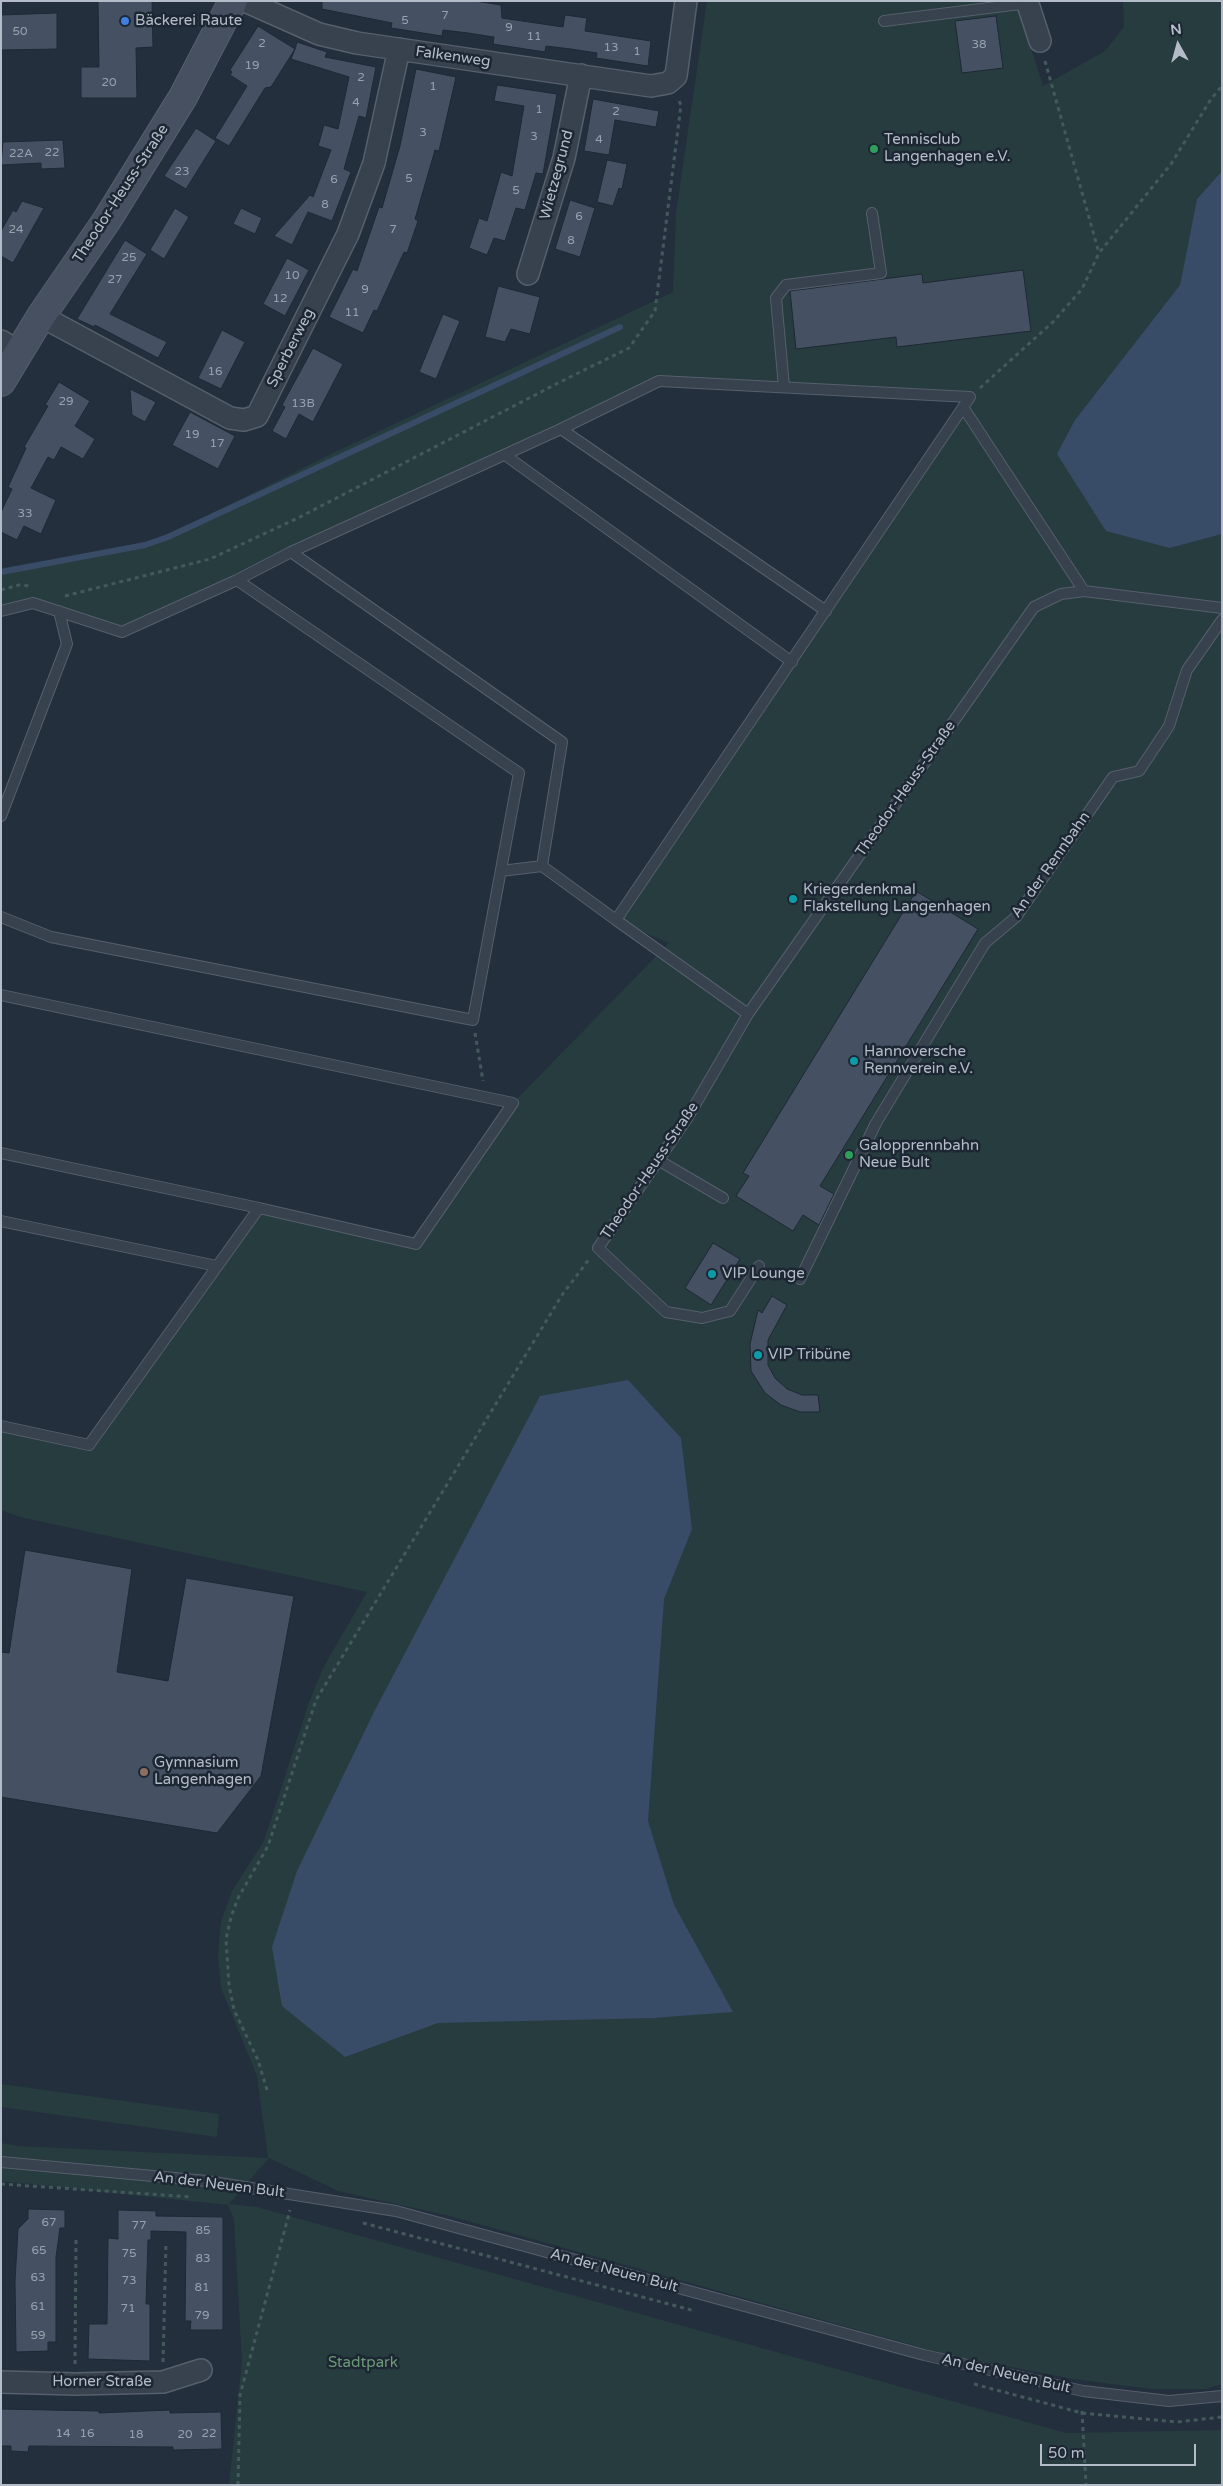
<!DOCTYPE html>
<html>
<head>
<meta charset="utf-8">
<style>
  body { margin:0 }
  #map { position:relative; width:1223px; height:2486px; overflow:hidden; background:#242f3e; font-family:"Varela Round",sans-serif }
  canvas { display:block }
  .frame { position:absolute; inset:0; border:2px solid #b4bcc9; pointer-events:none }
  .north { position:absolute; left:1153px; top:20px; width:50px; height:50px; -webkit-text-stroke:4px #1d2633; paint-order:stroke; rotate:353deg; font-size:14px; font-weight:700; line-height:20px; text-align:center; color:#b4bcc9 }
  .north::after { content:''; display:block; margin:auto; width:18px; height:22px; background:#b4bcc9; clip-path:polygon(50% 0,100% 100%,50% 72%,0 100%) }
  .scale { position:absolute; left:1040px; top:2444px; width:156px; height:22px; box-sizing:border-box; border:2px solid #b4bcc9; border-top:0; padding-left:6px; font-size:15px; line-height:18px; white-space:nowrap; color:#b4bcc9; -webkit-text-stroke:4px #1d2633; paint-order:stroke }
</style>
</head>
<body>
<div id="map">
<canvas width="1223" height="2486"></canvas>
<div class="frame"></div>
<div class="north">N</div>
<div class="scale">50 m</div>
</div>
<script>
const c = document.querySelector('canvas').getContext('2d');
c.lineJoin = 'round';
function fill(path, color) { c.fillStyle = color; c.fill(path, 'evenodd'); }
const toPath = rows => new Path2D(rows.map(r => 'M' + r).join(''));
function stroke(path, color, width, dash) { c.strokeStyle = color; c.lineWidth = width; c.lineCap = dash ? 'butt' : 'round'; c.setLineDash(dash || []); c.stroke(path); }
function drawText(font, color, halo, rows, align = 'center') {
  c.font = font + ' "Varela Round",sans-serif'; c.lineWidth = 5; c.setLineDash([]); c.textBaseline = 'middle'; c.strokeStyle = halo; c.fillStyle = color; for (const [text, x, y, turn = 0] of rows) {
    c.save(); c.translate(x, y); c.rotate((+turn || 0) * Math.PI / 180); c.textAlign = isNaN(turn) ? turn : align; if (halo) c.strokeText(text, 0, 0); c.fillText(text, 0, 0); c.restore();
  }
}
fill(toPath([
  [707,1,1016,1,1043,86,1105,51,1124,27,1123,1,1222,1,1222,171,1197,199,1180,285,1075,420,1170,548,1222,534,1222,2384,1206,2389,1151,2389,1073,2379,944,2354,450,2216,338,2191,269,2158,229,2204,257,2207,1066,2433,1222,2430,1222,2485,229,2485,242,2360,234,2220,228,2205,1,2181,1,2143,19,2146,268,2158,257,2076,221,1988,218,1955,221,1922,232,1891,264,1841,309,1702,323,1668,367,1592,20,1517,1,1510,1,1426,89,1445,259,1208,417,1243,513,1103,669,943,616,920,970,397,659,381,122,632,33,603,1,611,1,568,151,544,329,455,673,292,676,213],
  [1,2084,219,2114,217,2137,1,2107]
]), '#263c3f');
fill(toPath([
  [1222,171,1222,534,1170,548,1106,531,1057,454,1075,420,1180,285,1197,199],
  [628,1380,681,1438,692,1529,664,1599,648,1821,674,1905,733,2012,653,2018,438,2023,345,2057,282,2006,272,1947,297,1871,374,1712,540,1396]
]), '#394c67');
stroke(toPath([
  [1,572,145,545,168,537,620,327]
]), '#394c67', 6);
const building = toPath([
  [98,1,152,1,153,47,136,48,137,98,81,98,81,67,99,67,98,1],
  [322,1,475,1,501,5,502,18,563,27,565,15,587,18,585,31,651,41,648,66,596,58,597,53,571,49,546,46,545,52,493,44,494,37,468,33,443,30,442,36,391,28,392,23,322,9,322,1],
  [57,13,57,49,1,50,1,15,57,13],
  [996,16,1003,68,962,73,955,21,996,16],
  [258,26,295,49,297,42,327,52,325,57,376,67,366,118,359,116,344,169,351,172,332,221,308,212,292,245,274,236,310,195,313,197,331,150,318,146,324,125,338,129,349,77,291,59,295,49,271,87,265,88,229,146,215,138,247,86,230,75,232,72,230,70,258,26],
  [416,69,456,77,439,151,435,150,415,219,418,221,407,253,404,252,377,311,374,310,363,333,329,317,353,269,357,271,379,207,382,208,400,146,416,69],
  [497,85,557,94,543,174,536,173,525,210,516,208,505,241,494,238,487,255,469,248,479,218,487,221,501,172,512,176,524,106,494,101,497,85],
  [593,99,659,111,656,127,615,120,609,155,584,151,593,99],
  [196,128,216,141,186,189,164,176,196,128],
  [63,140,65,168,41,169,41,163,1,165,3,142,63,140],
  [607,160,627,164,622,189,619,188,613,206,597,202,607,160],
  [570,200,595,208,580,257,555,249,570,200],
  [22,201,44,208,13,263,1,256,1,231,13,210,16,212,22,201],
  [175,208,189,217,164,259,150,250,175,208],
  [241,208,262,218,255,234,233,224,241,208],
  [125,240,147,254,110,314,167,342,158,358,95,325,94,327,77,319,125,240],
  [287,258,309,270,285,316,263,304,287,258],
  [1023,270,1031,331,897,347,896,337,796,349,790,291,922,274,923,283,1023,270],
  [498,286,540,297,530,334,511,329,505,342,485,337,498,286],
  [443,314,460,321,436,379,419,372,443,314],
  [222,330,245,342,221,389,198,378,222,330],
  [313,348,343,364,313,422,299,414,286,439,272,431,285,407,282,405,313,348],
  [59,382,90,401,75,426,95,439,83,459,61,447,54,460,48,457,31,488,56,500,41,534,24,526,17,540,1,532,1,512,12,489,8,487,26,448,24,447,48,406,45,405,59,382],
  [130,389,156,402,145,422,132,415,130,389],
  [190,412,235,436,218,469,172,445,190,412],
  [916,891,978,929,820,1186,834,1194,819,1225,803,1215,793,1231,736,1196,749,1176,743,1173,916,891],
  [713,1243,740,1259,711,1305,685,1288,713,1243],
  [772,1296,787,1305,768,1340,768,1365,775,1378,787,1389,802,1395,818,1395,820,1412,800,1412,781,1405,765,1393,751,1371,750,1344,758,1310,762,1313,772,1296],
  [25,1550,132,1569,117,1672,168,1681,186,1578,294,1596,261,1776,217,1833,1,1797,1,1652,9,1653,25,1550],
  [28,2209,65,2210,65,2228,60,2228,56,2257,56,2342,48,2342,48,2351,16,2352,15,2281,18,2229,28,2219,28,2209],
  [118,2210,156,2211,156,2216,223,2217,223,2330,190,2330,191,2321,185,2321,186,2232,151,2231,151,2240,148,2240,146,2304,150,2304,150,2361,88,2359,89,2324,107,2324,108,2238,118,2239,118,2210],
  [1,2409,99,2411,99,2413,170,2410,170,2413,221,2412,222,2449,173,2450,173,2447,29,2446,28,2452,11,2451,11,2446,1,2446,1,2409]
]);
fill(building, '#455162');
stroke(building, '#1f2835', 1);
const lane = toPath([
  [884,21,1028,3],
  [784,387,776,298,786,285,881,273,872,213],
  [963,407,1084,591,1222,608],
  [561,429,826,611],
  [505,455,792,662],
  [237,580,291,552,561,429,659,381,970,397,616,920,542,866,562,742,291,552],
  [1,611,33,603,122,632,237,580,519,773,473,1020,51,937,1,917],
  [1,816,67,644,59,611],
  [501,871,542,866],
  [616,920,748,1014,1034,607,1061,594,1084,591],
  [1,995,513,1103,416,1244,259,1208,89,1445,1,1426],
  [748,1014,688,1117,598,1248,666,1312,702,1318,730,1311,759,1266],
  [1,1153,259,1208],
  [658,1160,723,1198],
  [1,1221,217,1266],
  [800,1279,876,1123,985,943,1016,917,1113,777,1139,771,1169,726,1187,670,1222,620],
  [1,2162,207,2181,396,2211,924,2355,1083,2391,1169,2401,1222,2396]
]);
const street = toPath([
  [245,1,319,34,357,43,651,86,668,83,676,76,686,1],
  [1027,1,1040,41],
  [528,274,564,158,581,75],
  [41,316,230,418,244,420,257,416,348,234,374,163,399,49],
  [1,341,19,352],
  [1,2382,75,2384,163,2382,201,2370]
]);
const secondary = toPath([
  [1,382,41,316,107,220,183,97,233,1]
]);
stroke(lane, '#565f6c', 12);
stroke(street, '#565f6c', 24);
stroke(secondary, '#565f6c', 30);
stroke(toPath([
  [1045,61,1099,253],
  [980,388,1054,321,1082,289,1099,253,1171,164,1211,99,1222,86],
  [1,590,19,585,31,586],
  [65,596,210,559,298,518,562,381,629,348,655,311,681,105,679,101],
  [475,1033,483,1081],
  [267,2090,258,2060,234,2010,229,1985,226,1939,231,1917,238,1898,268,1846,316,1700,562,1295,590,1258],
  [1,2184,192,2197],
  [363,2223,695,2311],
  [163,2362,166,2242],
  [75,2364,76,2237],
  [974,2384,1082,2413,1177,2422,1222,2417],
  [1082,2411,1086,2485],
  [238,2485,240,2395,290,2210]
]), '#44595c', 3, [4, 4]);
stroke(lane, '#38414e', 10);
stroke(street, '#38414e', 21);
stroke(secondary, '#465061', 28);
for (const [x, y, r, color] of [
  [125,21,5,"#3f7fe0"],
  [874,149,5,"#2e9e5b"],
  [793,899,5,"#0f9aa8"],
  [854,1061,5,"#0f9aa8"],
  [849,1155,5,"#2e9e5b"],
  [712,1274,5,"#0f9aa8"],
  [758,1355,5,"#0f9aa8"],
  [144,1772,5,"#8d6e63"]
]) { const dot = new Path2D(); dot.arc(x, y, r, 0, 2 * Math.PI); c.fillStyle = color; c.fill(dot); stroke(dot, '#1d2633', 2); }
drawText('12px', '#98a1af', null, [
  ["7",445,16],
  ["5",405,21],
  ["9",509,28],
  ["50",20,32],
  ["11",534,37],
  ["2",262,44],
  ["38",979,45],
  ["13",611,48],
  ["1",637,52],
  ["19",252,66],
  ["2",361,78],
  ["20",109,83],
  ["1",433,87],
  ["4",356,103],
  ["1",539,110],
  ["2",616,112],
  ["3",423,133],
  ["3",534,137],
  ["4",599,140],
  ["22",52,153],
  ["22A",21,154],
  ["23",182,172],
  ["5",409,179],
  ["6",334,180],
  ["5",516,191],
  ["8",325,205],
  ["6",579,217],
  ["24",16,230],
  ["7",393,230],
  ["8",571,241],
  ["25",129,258],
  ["10",292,276],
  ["27",115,280],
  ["9",365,290],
  ["12",280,299],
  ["11",352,313],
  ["16",215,372],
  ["29",66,402],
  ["13B",303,404],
  ["19",192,435],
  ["17",217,444],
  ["33",25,514],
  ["67",49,2223],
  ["77",139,2226],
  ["85",203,2231],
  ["65",39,2251],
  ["75",129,2254],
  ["83",203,2259],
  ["63",38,2278],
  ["73",129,2281],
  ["81",202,2288],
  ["61",38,2307],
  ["71",128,2309],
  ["79",202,2316],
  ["59",38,2336],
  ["14",63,2434],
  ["16",87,2434],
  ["22",209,2434],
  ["18",136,2435],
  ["20",185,2435]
]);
drawText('15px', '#b4bcc9', '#1d2633', [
  ["Bäckerei Raute",135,21],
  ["Tennisclub",884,140],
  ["Langenhagen e.V.",884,157],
  ["Kriegerdenkmal",803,890],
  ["Flakstellung Langenhagen",803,907],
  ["Hannoversche",864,1052],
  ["Rennverein e.V.",864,1069],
  ["Galopprennbahn",859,1146],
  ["Neue Bult",859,1163],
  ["VIP Lounge",722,1274],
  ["VIP Tribüne",768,1355],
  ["Gymnasium",154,1763],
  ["Langenhagen",154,1780]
], 'left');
drawText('15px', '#b4bcc9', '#1d2633', [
  ["Falkenweg",453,57,8],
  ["Wietzegrund",557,175,-75],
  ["Theodor-Heuss-Straße",121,194,-57],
  ["Sperberweg",291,348,-63],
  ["Theodor-Heuss-Straße",906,789,-55],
  ["An der Rennbahn",1051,865,-55],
  ["Theodor-Heuss-Straße",650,1171,-56],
  ["An der Neuen Bult",219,2185,7],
  ["An der Neuen Bult",614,2271,15],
  ["An der Neuen Bult",1006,2374,13],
  ["Horner Straße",102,2382]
]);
drawText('15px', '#6b9a76', '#1d2633', [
  ["Stadtpark",363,2363]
]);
</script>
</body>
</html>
